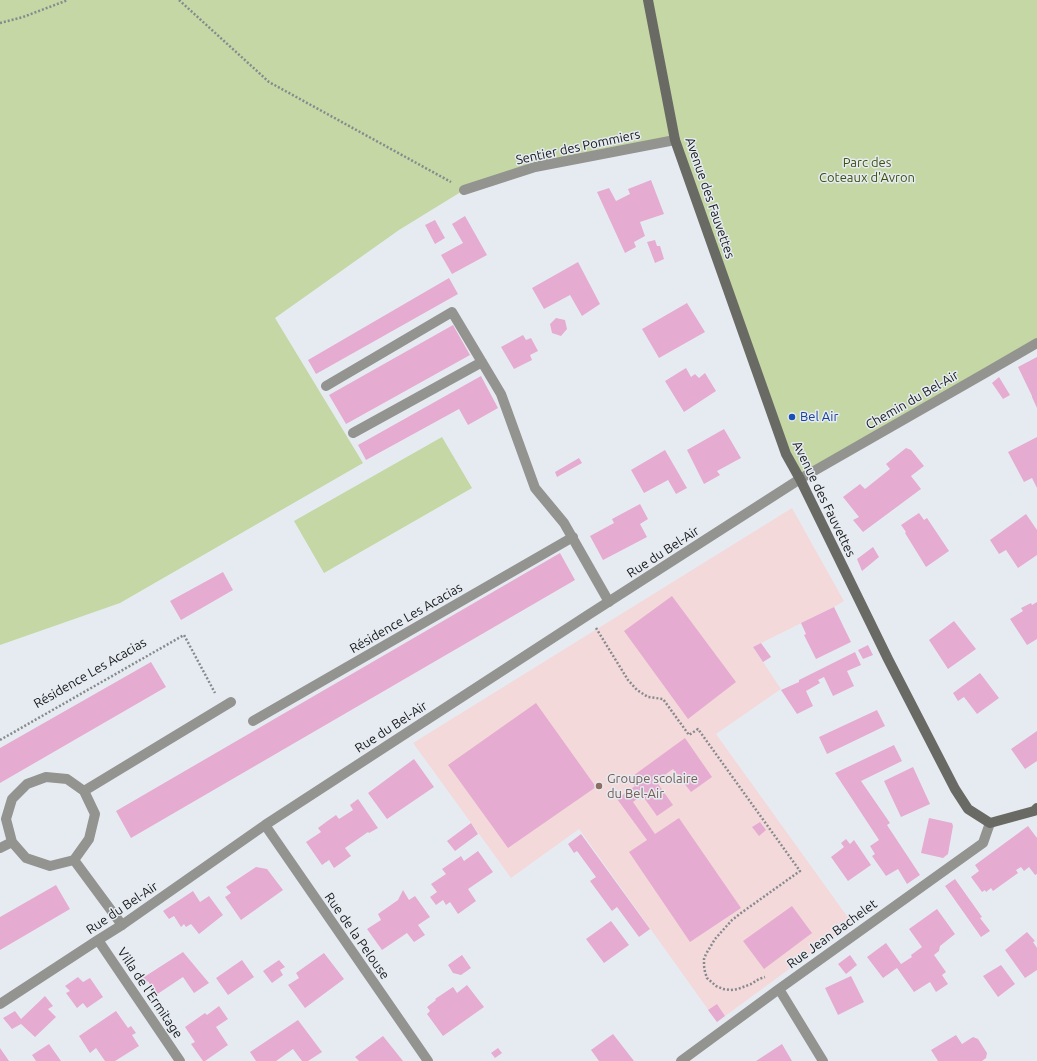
<!DOCTYPE html>
<html>
<head>
<meta charset="utf-8">
<style>
  body { margin:0 }
  canvas { display:block; background:#e6ebf1 }
</style>
</head>
<body>
<canvas width="1037" height="1061"></canvas>
<script>
const c = document.querySelector('canvas').getContext('2d');
c.lineJoin = 'round';
function fill(path, color) { c.fillStyle = color; c.fill(path, 'evenodd'); }
const toPath = rows => new Path2D(rows.map(r => 'M' + r).join(''));
function stroke(path, color, width, dash) { c.strokeStyle = color; c.lineWidth = width; c.lineCap = dash ? 'butt' : 'round'; c.setLineDash(dash || []); c.stroke(path); }
function drawText(font, color, halo, rows, align = 'center') {
  c.font = font + ' Ubuntu,sans-serif'; c.lineWidth = 3; c.setLineDash([]); c.textBaseline = 'middle'; c.strokeStyle = halo; c.fillStyle = color; for (const [text, x, y, turn = 0] of rows) {
    c.save(); c.translate(x, y); c.rotate((+turn || 0) * Math.PI / 180); c.textAlign = isNaN(turn) ? turn : align; if (halo) c.strokeText(text, 0, 0); c.fillText(text, 0, 0); c.restore();
  }
}
fill(toPath([
  [792,508,844,601,834,607,753,647,781,689,716,734,852,923,717,1022,579,829,511,878,413,743]
]), '#f4d9db');
fill(toPath([
  [0,0,1037,0,1037,348,800,479,675,140,535,167,464,190,399,230,275,318,363,463,120,603,0,645],
  [442,437,472,488,324,573,294,521]
]), '#c4d7a4');
fill(toPath([
  [651,180,664,214,640,222,645,236,634,242,636,247,625,253,597,192,609,188,616,201,630,194,628,189],
  [465,216,487,255,452,274,441,255,463,243,452,224],
  [435,220,445,238,435,244,425,225],
  [655,240,657,246,660,246,664,259,655,263,647,242],
  [578,262,600,304,582,316,570,295,544,309,532,288],
  [449,278,458,294,316,374,308,360],
  [687,303,705,332,659,358,642,329],
  [556,318,565,320,567,329,561,336,552,333,550,324],
  [453,325,470,355,346,424,329,395],
  [523,335,526,340,531,338,538,351,530,355,532,360,514,369,501,347],
  [1037,357,1037,408,1032,397,1032,396,1018,367],
  [686,368,691,377,695,374,699,378,705,373,716,391,684,412,665,381],
  [481,376,498,408,468,425,459,409,366,460,358,445],
  [999,377,1010,395,1003,399,992,383],
  [724,429,741,458,717,471,720,475,704,484,687,450],
  [1037,437,1037,488,1032,478,1024,482,1008,452],
  [906,448,911,450,924,466,911,476,921,489,863,532,853,520,859,517,843,497,860,484,865,489,890,469,886,464],
  [665,450,687,488,676,494,668,480,644,493,631,470],
  [579,458,582,463,557,477,555,472],
  [640,504,648,519,640,524,647,537,603,560,590,536,614,523,612,519],
  [919,513,924,520,927,518,949,551,926,567,905,533,906,532,901,525],
  [1026,514,1037,530,1037,555,1018,568,1006,550,999,554,990,540],
  [873,547,879,557,862,571,857,559],
  [560,553,575,580,131,838,116,811],
  [223,572,233,590,181,620,170,601],
  [672,596,736,682,688,719,624,631],
  [1037,602,1037,639,1027,645,1010,619,1023,611,1021,608,1031,603,1032,605],
  [834,607,851,642,816,659,804,635,806,634,801,623],
  [954,621,976,649,948,669,929,640],
  [761,643,771,657,763,662,753,647],
  [868,645,873,655,863,659,858,650],
  [855,652,861,665,847,671,854,686,833,696,824,677,818,680,820,683,806,691,813,706,797,714,781,690,799,682,799,680],
  [151,662,166,687,0,783,0,748],
  [980,673,999,698,977,714,964,697,958,701,953,693],
  [536,703,596,787,508,848,448,765],
  [877,710,885,726,827,754,819,737],
  [1037,731,1037,761,1025,769,1011,749],
  [685,738,712,777,691,792,673,769,656,781,673,805,657,816,642,795,633,802,655,834,679,818,741,908,690,942,629,852,647,840,617,799,635,786,630,778],
  [894,745,902,761,861,781,890,823,887,825,920,875,907,884,898,869,886,876,872,856,875,854,870,846,879,840,835,773],
  [414,759,434,787,387,819,368,793],
  [913,767,930,804,901,817,884,781],
  [358,799,378,828,369,833,368,832,345,848,351,856,334,868,329,860,322,865,306,842,321,832,318,828,326,822,336,815,339,819,353,810,350,805],
  [929,818,952,823,953,826,948,854,943,858,921,853],
  [760,822,766,830,759,836,752,827],
  [471,823,478,834,455,851,447,841],
  [1028,826,1037,838,1037,874,1035,875,1029,867,1024,871,1021,867,1016,870,1018,873,993,891,991,888,986,892,985,890,982,892,971,877,979,871,975,865],
  [581,834,650,929,639,937,617,907,612,911,590,881,596,877,577,851,574,853,568,844],
  [846,839,850,844,854,840,871,865,848,881,831,857,844,847,841,843],
  [478,851,493,872,468,889,476,901,458,914,450,902,446,905,443,900,436,905,430,897,437,892,431,884,446,874,442,869,461,856,464,861],
  [256,867,267,869,283,890,241,920,225,897,231,893,226,887],
  [955,879,982,917,980,918,990,931,981,937,945,886],
  [56,885,70,909,0,950,0,917],
  [403,890,409,900,415,896,430,917,418,925,425,935,414,942,407,933,382,950,367,929,381,920,378,914,398,900],
  [193,891,200,902,209,896,223,915,199,934,191,924,186,927,184,924,181,927,174,916,169,919,163,911],
  [792,906,812,933,764,969,743,941],
  [937,909,955,934,940,946,939,951,934,955,946,972,942,975,948,984,936,992,930,982,914,992,897,968,883,978,867,957,886,943,901,964,912,957,911,955,922,947,909,929],
  [611,921,629,945,604,963,586,939],
  [1027,932,1035,941,1033,942,1037,948,1037,970,1025,978,1005,950],
  [183,952,209,983,194,993,183,977,156,995,148,981,144,984,141,979],
  [324,953,344,979,305,1008,288,985,299,978,296,973],
  [462,955,471,968,461,975,453,973,448,965],
  [850,955,857,965,846,974,838,964],
  [242,960,254,977,228,995,216,978],
  [279,960,285,967,280,970,283,975,272,983,263,971],
  [1001,965,1015,984,998,997,983,976],
  [851,976,864,1002,838,1015,825,988],
  [78,977,83,982,90,978,103,997,87,1008,83,1003,77,1008,66,993,70,991,65,986],
  [467,985,484,1007,443,1036,427,1014,430,1011,427,1007,436,1000,435,999,453,987,457,993],
  [45,996,53,1006,48,1009,56,1017,35,1037,21,1024,12,1029,3,1018,15,1011,21,1019],
  [717,1004,725,1016,717,1022,708,1010],
  [219,1006,228,1019,216,1027,228,1045,205,1061,203,1061,191,1044,195,1042,185,1027,205,1013,207,1015],
  [116,1011,128,1028,131,1026,136,1033,132,1035,139,1046,115,1061,105,1061,96,1048,90,1053,79,1036],
  [298,1020,322,1052,308,1061,302,1061,293,1049,276,1061,256,1061,250,1052],
  [613,1034,634,1061,599,1061,591,1050],
  [956,1035,962,1044,973,1037,978,1039,987,1053,986,1058,982,1061,938,1061,931,1050],
  [383,1036,403,1061,359,1061,355,1057],
  [49,1044,61,1061,36,1061,32,1055],
  [782,1044,792,1061,756,1061],
  [0,1048,9,1061,0,1061],
  [498,1048,502,1053,495,1058,491,1053]
]), '#e6abd1');
stroke(toPath([
  [179,0,269,82,451,182],
  [0,23,23,17,68,0],
  [596,628,628,680,637,690,648,697,663,699,689,735,698,729,800,871,741,913,732,920,715,939,706,954,704,959,704,966,705,972,707,978,716,986,723,989,730,990,738,989,751,984,759,979,765,977],
  [0,740,184,635,215,693]
]), '#868a8e', 2.5, [2, 2]);
stroke(toPath([
  [326,386,452,312,501,394,535,488,564,523,609,602],
  [353,433,482,362],
  [800,479,987,372,1037,343],
  [253,721,573,537],
  [46,777,67,779,84,791,95,814,89,839,74,860,50,866,26,858,12,842,6,819,12,799,27,784,46,777],
  [84,791,231,702],
  [0,848,12,842],
  [74,860,122,925]
]), '#939390', 10);
stroke(toPath([
  [464,190,535,167,675,140],
  [265,825,428,1061],
  [98,940,180,1061],
  [779,989,823,1061],
  [0,1004,98,940,122,925,265,825,588,615,800,479],
  [681,1061,779,989,983,843,990,823]
]), '#939390', 10);
stroke(toPath([
  [648,0,675,140,786,454,800,479,888,659,955,789,968,809,990,823,1034,811,1037,808]
]), '#6a6a65', 10);
for (const [x, y, r, color] of [
  [792,417,4,"#1a4fb4"],
  [599,786,4,"#8d6e63"]
]) { const dot = new Path2D(); dot.arc(x, y, r, 0, 2 * Math.PI); c.fillStyle = color; c.fill(dot); stroke(dot, '#e6ebf1', 1.5); }
drawText('13px', '#151719', '#e6ebf1', [
  ["Sentier des Pommiers",578,147,-12],
  ["Avenue des Fauvettes",710,198,71],
  ["Chemin du Bel-Air",912,400,-30],
  ["Avenue des Fauvettes",824,499,64],
  ["Rue du Bel-Air",663,552,-33],
  ["Résidence Les Acacias",406,618,-30],
  ["Résidence Les Acacias",90,673,-30],
  ["Rue du Bel-Air",391,727,-33],
  ["Rue du Bel-Air",122,908,-34],
  ["Rue Jean Bachelet",832,934,-36],
  ["Rue de la Pelouse",357,936,55],
  ["Villa de l'Ermitage",150,993,56]
]);
drawText('13px', '#3d510f', '#e6ebf1', [
  ["Parc des",867,163],
  ["Coteaux d'Avron",867,178]
]);
drawText('13px', '#164399', '#e6ebf1', [
  ["Bel Air",800,417]
], 'left');
drawText('13px', '#785e54', '#e6ebf1', [
  ["Groupe scolaire",607,779],
  ["du Bel-Air",607,794]
], 'left');
</script>
</body>
</html>
